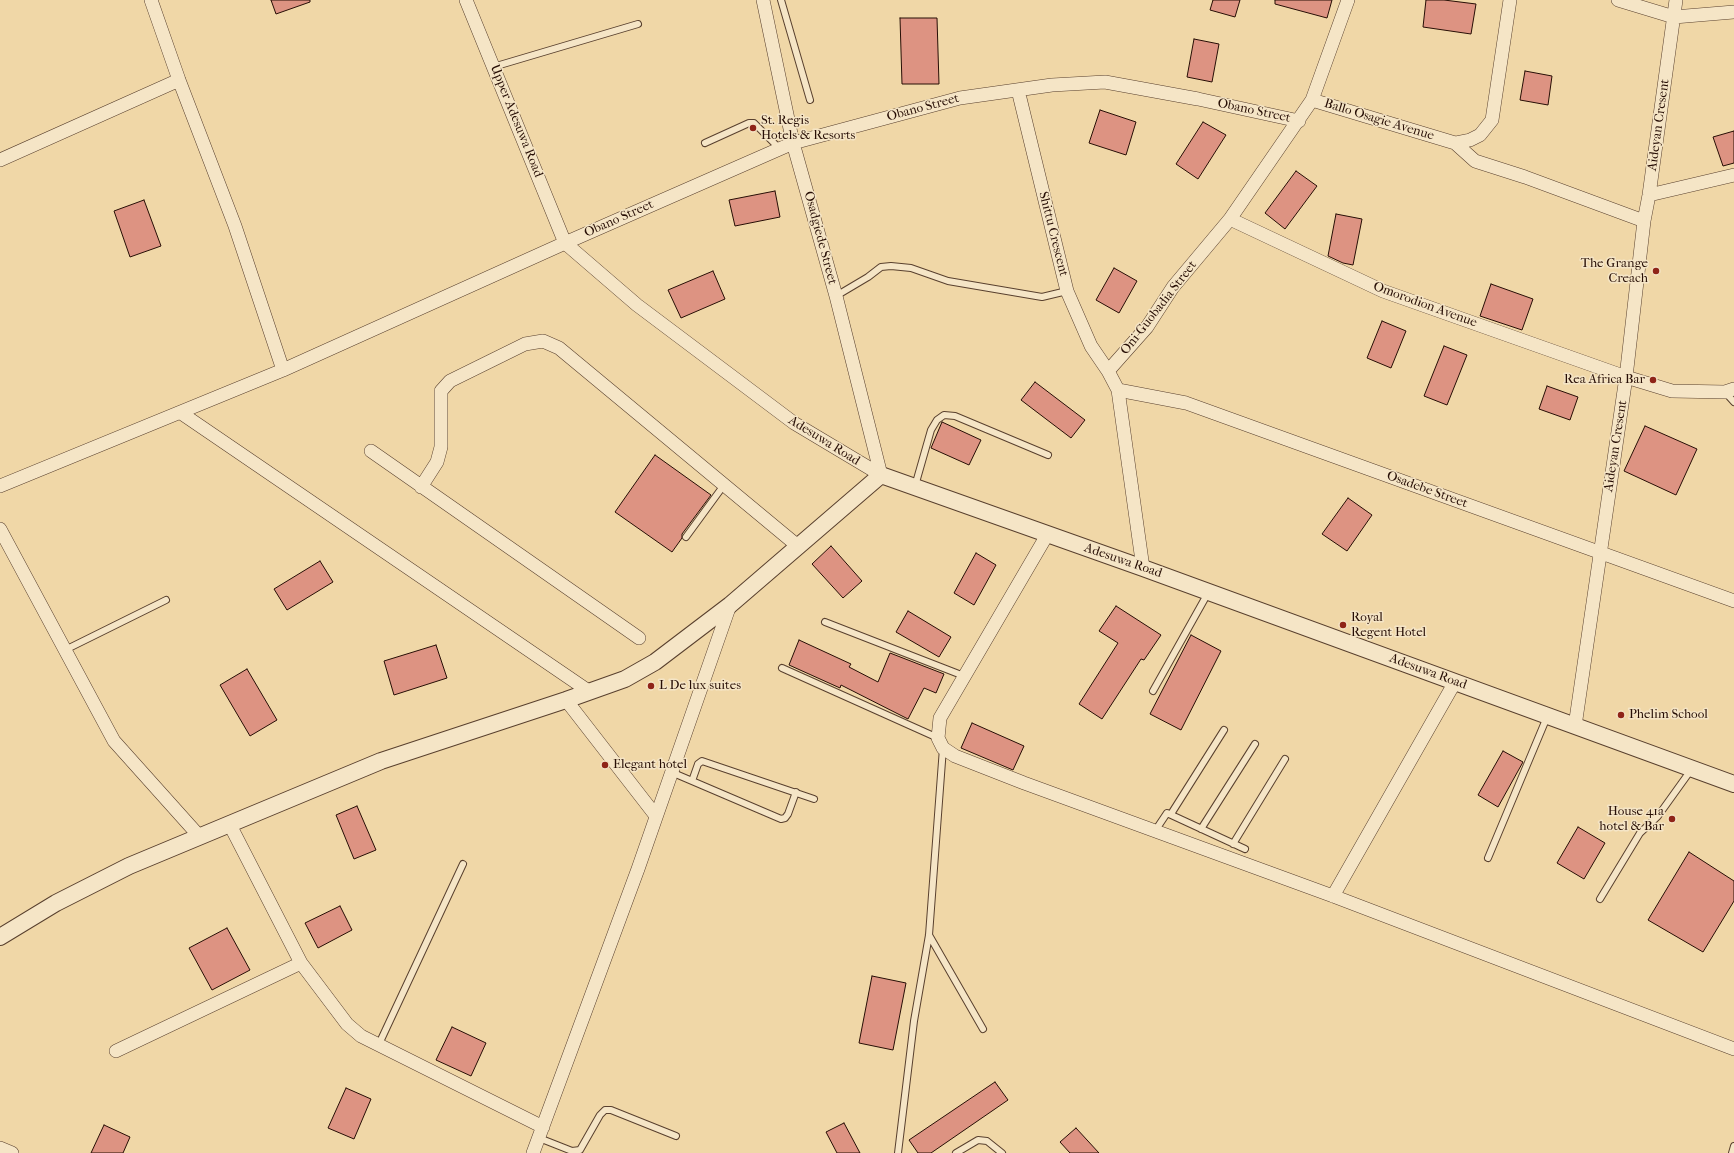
<!DOCTYPE html>
<html>
<head>
<meta charset="utf-8">
<style>
  body { margin:0 }
  canvas { display:block; background:#f0d7a7 }
</style>
</head>
<body>
<canvas width="1734" height="1153"></canvas>
<script>
const c = document.querySelector('canvas').getContext('2d');
c.lineJoin = 'round';
function fill(path, color) { c.fillStyle = color; c.fill(path, 'evenodd'); }
const toPath = rows => new Path2D(rows.map(r => 'M' + r).join(''));
function stroke(path, color, width, dash) { c.strokeStyle = color; c.lineWidth = width; c.lineCap = dash ? 'butt' : 'round'; c.setLineDash(dash || []); c.stroke(path); }
function drawText(font, color, halo, rows, align = 'center') {
  c.font = font + ' "IM FELL French Canon",serif'; c.lineWidth = 3; c.setLineDash([]); c.textBaseline = 'middle'; c.strokeStyle = halo; c.fillStyle = color; for (const [text, x, y, turn = 0] of rows) {
    c.save(); c.translate(x, y); c.rotate((+turn || 0) * Math.PI / 180); c.textAlign = isNaN(turn) ? turn : align; if (halo) c.strokeText(text, 0, 0); c.fillText(text, 0, 0); c.restore();
  }
}
const building = toPath([
  [271,0,310,0,310,2,276,14,271,0],
  [1213,0,1240,0,1235,17,1210,10,1213,0],
  [1275,0,1332,0,1327,18,1275,4,1275,0],
  [1426,0,1444,0,1476,4,1471,34,1423,27,1426,0],
  [900,18,937,18,939,84,902,84,900,18],
  [1194,39,1219,44,1212,82,1187,77,1194,39],
  [1525,71,1552,76,1548,105,1520,100,1525,71],
  [1100,110,1136,122,1126,155,1089,143,1100,110],
  [1203,122,1226,135,1198,179,1176,164,1203,122],
  [1734,131,1734,163,1723,166,1713,137,1734,131],
  [1296,171,1317,186,1285,229,1265,213,1296,171],
  [775,191,780,217,735,226,729,200,775,191],
  [144,200,161,246,130,257,114,211,144,200],
  [1336,214,1362,219,1353,265,1343,263,1328,256,1336,214],
  [1114,268,1137,281,1119,313,1096,300,1114,268],
  [713,271,725,299,681,318,668,290,713,271],
  [1491,284,1533,299,1522,330,1480,316,1491,284],
  [1382,321,1406,331,1391,368,1367,358,1382,321],
  [1444,346,1467,355,1447,405,1424,396,1444,346],
  [1035,382,1085,420,1071,438,1021,400,1035,382],
  [1547,386,1578,397,1570,420,1539,409,1547,386],
  [942,422,981,440,969,465,931,448,942,422],
  [1645,426,1697,449,1676,495,1624,471,1645,426],
  [655,455,711,495,682,534,682,538,672,552,615,512,655,455],
  [1348,498,1372,515,1347,551,1322,534,1348,498],
  [831,546,862,581,843,598,812,564,831,546],
  [976,553,996,565,974,605,954,593,976,553],
  [320,561,333,582,287,610,274,589,320,561],
  [1116,606,1161,635,1144,660,1141,659,1102,719,1079,704,1118,643,1099,631,1116,606],
  [908,611,951,637,939,657,896,632,908,611],
  [1191,635,1221,651,1181,730,1150,714,1191,635],
  [799,640,851,664,849,667,878,682,890,653,944,674,936,693,924,688,908,719,841,685,840,688,789,665,799,640],
  [436,645,447,678,394,695,384,661,436,645],
  [247,669,277,720,250,736,220,685,247,669],
  [972,723,1024,746,1013,770,961,748,972,723],
  [1503,751,1523,762,1498,807,1478,795,1503,751],
  [357,806,376,850,354,859,336,815,357,806],
  [1578,827,1605,843,1584,879,1557,863,1578,827],
  [1689,852,1734,881,1734,901,1703,952,1648,920,1689,852],
  [340,906,352,930,318,948,305,923,340,906],
  [227,928,250,970,212,990,189,948,227,928],
  [872,976,906,983,893,1050,859,1043,872,976],
  [452,1027,486,1043,471,1076,436,1060,452,1027],
  [995,1082,1008,1100,931,1153,918,1153,909,1140,995,1082],
  [346,1088,371,1099,354,1139,328,1128,346,1088],
  [844,1123,860,1153,837,1153,826,1132,844,1123],
  [104,1125,130,1137,123,1153,91,1153,104,1125],
  [1076,1128,1099,1153,1070,1153,1060,1142,1076,1128]
]);
fill(building, '#dd9382');
stroke(building, '#270e05', 1);
const service = toPath([
  [781,0,810,100],
  [493,67,638,24],
  [705,143,749,123,754,123,780,149],
  [836,296,868,277,881,267,891,266,911,268,948,281,1042,297,1067,291],
  [1725,392,1734,402],
  [915,486,931,430,937,420,944,415,955,416,1048,455],
  [686,537,724,485],
  [825,622,964,676],
  [65,650,166,600],
  [782,668,938,738],
  [1153,691,1208,593],
  [671,772,781,819,785,818,788,814,796,792],
  [692,781,698,764,702,761,814,799],
  [1171,814,1224,730],
  [1201,829,1255,744],
  [1155,831,1167,813,1245,849],
  [1233,844,1285,759],
  [1488,858,1547,717],
  [1600,899,1640,833,1658,816,1691,770],
  [929,935,983,1029],
  [379,1044,463,864],
  [539,1138,572,1151,580,1150,600,1115,605,1110,611,1110,676,1136],
  [898,1153,914,1021,929,935,943,748],
  [956,1153,978,1140,987,1141,1002,1153],
  [1732,1153,1734,1146]
]);
const minor = toPath([
  [151,0,179,80,235,226,283,370],
  [466,0,565,243,637,305,794,423,881,475],
  [763,0,793,143,836,296,881,475],
  [1348,0,1312,100,1455,143,1470,140,1480,135,1492,120,1510,0],
  [1618,0,1674,17,1734,12],
  [1018,90,1067,291,1091,346,1108,371],
  [1455,143,1475,161,1525,177,1644,221],
  [0,160,179,80],
  [1649,195,1734,175],
  [1230,219,1383,291,1626,377,1672,391,1725,392,1734,389],
  [1118,390,1186,403,1734,601],
  [181,413,590,692],
  [371,451,639,638],
  [0,486,283,370,565,243,793,143,960,98,1052,85,1105,82,1198,99,1299,121],
  [421,487,437,462,441,447,441,391,450,381,525,344,543,341,559,348,799,547],
  [0,529,114,741,200,837],
  [1047,535,940,718,938,738,943,748,955,756,1024,783,1333,896,1734,1049],
  [1143,568,1118,390,1108,371,1147,327,1173,287,1230,219,1312,100],
  [566,700,656,816],
  [1575,726,1626,377,1644,221,1649,195,1676,0],
  [230,825,301,963,347,1024,361,1036,543,1127],
  [1333,896,1455,682],
  [116,1051,301,963],
  [0,1148,12,1153],
  [533,1153,638,869,730,605]
]);
const tertiary = toPath([
  [0,937,56,903,129,866,381,761,566,700,625,679,655,662,730,605,881,475,1143,568,1734,784]
]);
stroke(service, '#59402e', 8);
stroke(minor, '#59402e', 14);
stroke(tertiary, '#59402e', 18);
stroke(service, '#f5e5c6', 6);
stroke(minor, '#f5e5c6', 13);
stroke(tertiary, '#f5e5c6', 16);
for (const [x, y, r, color] of [
  [753,128,4,"#8f2418"],
  [1656,271,4,"#8f2418"],
  [1653,380,4,"#8f2418"],
  [1343,625,4,"#8f2418"],
  [651,686,4,"#8f2418"],
  [1621,715,4,"#8f2418"],
  [605,765,4,"#8f2418"],
  [1672,819,4,"#8f2418"]
]) { const dot = new Path2D(); dot.arc(x, y, r, 0, 2 * Math.PI); c.fillStyle = color; c.fill(dot); stroke(dot, '#f5e5c6', 1.5); }
drawText('13px', '#270e05', '#f5e5c6', [
  ["Obano Street",923,108,-15],
  ["Obano Street",1254,111,12],
  ["Ballo Osagie Avenue",1379,120,17],
  ["Upper Adesuwa Road",516,121,68],
  ["Aideyan Cresent",1659,125,-82],
  ["Obano Street",619,219,-24],
  ["Shittu Crescent",1053,234,76],
  ["Osadgiede Street",820,238,75],
  ["Omorodion Avenue",1425,305,20],
  ["Oni-Guobadia Street",1159,308,-52],
  ["Adesuwa Road",824,441,32],
  ["Aideyan Cresent",1616,446,-81],
  ["Osadebe Street",1427,490,20],
  ["Adesuwa Road",1123,561,19],
  ["Adesuwa Road",1428,672,20]
]);
drawText('13px', '#270e05', '#f5e5c6', [
  ["St. Regis",761,121],
  ["Hotels & Resorts",761,136],
  ["The Grange",1648,264,"right"],
  ["Creach",1648,279,"right"],
  ["Rea Africa Bar",1645,380,"right"],
  ["Royal",1351,618],
  ["Regent Hotel",1351,633],
  ["L De lux suites",659,686],
  ["Phelim School",1629,715],
  ["Elegant hotel",613,765],
  ["House 41a",1664,812,"right"],
  ["hotel & Bar",1664,827,"right"]
], 'left');
</script>
</body>
</html>
